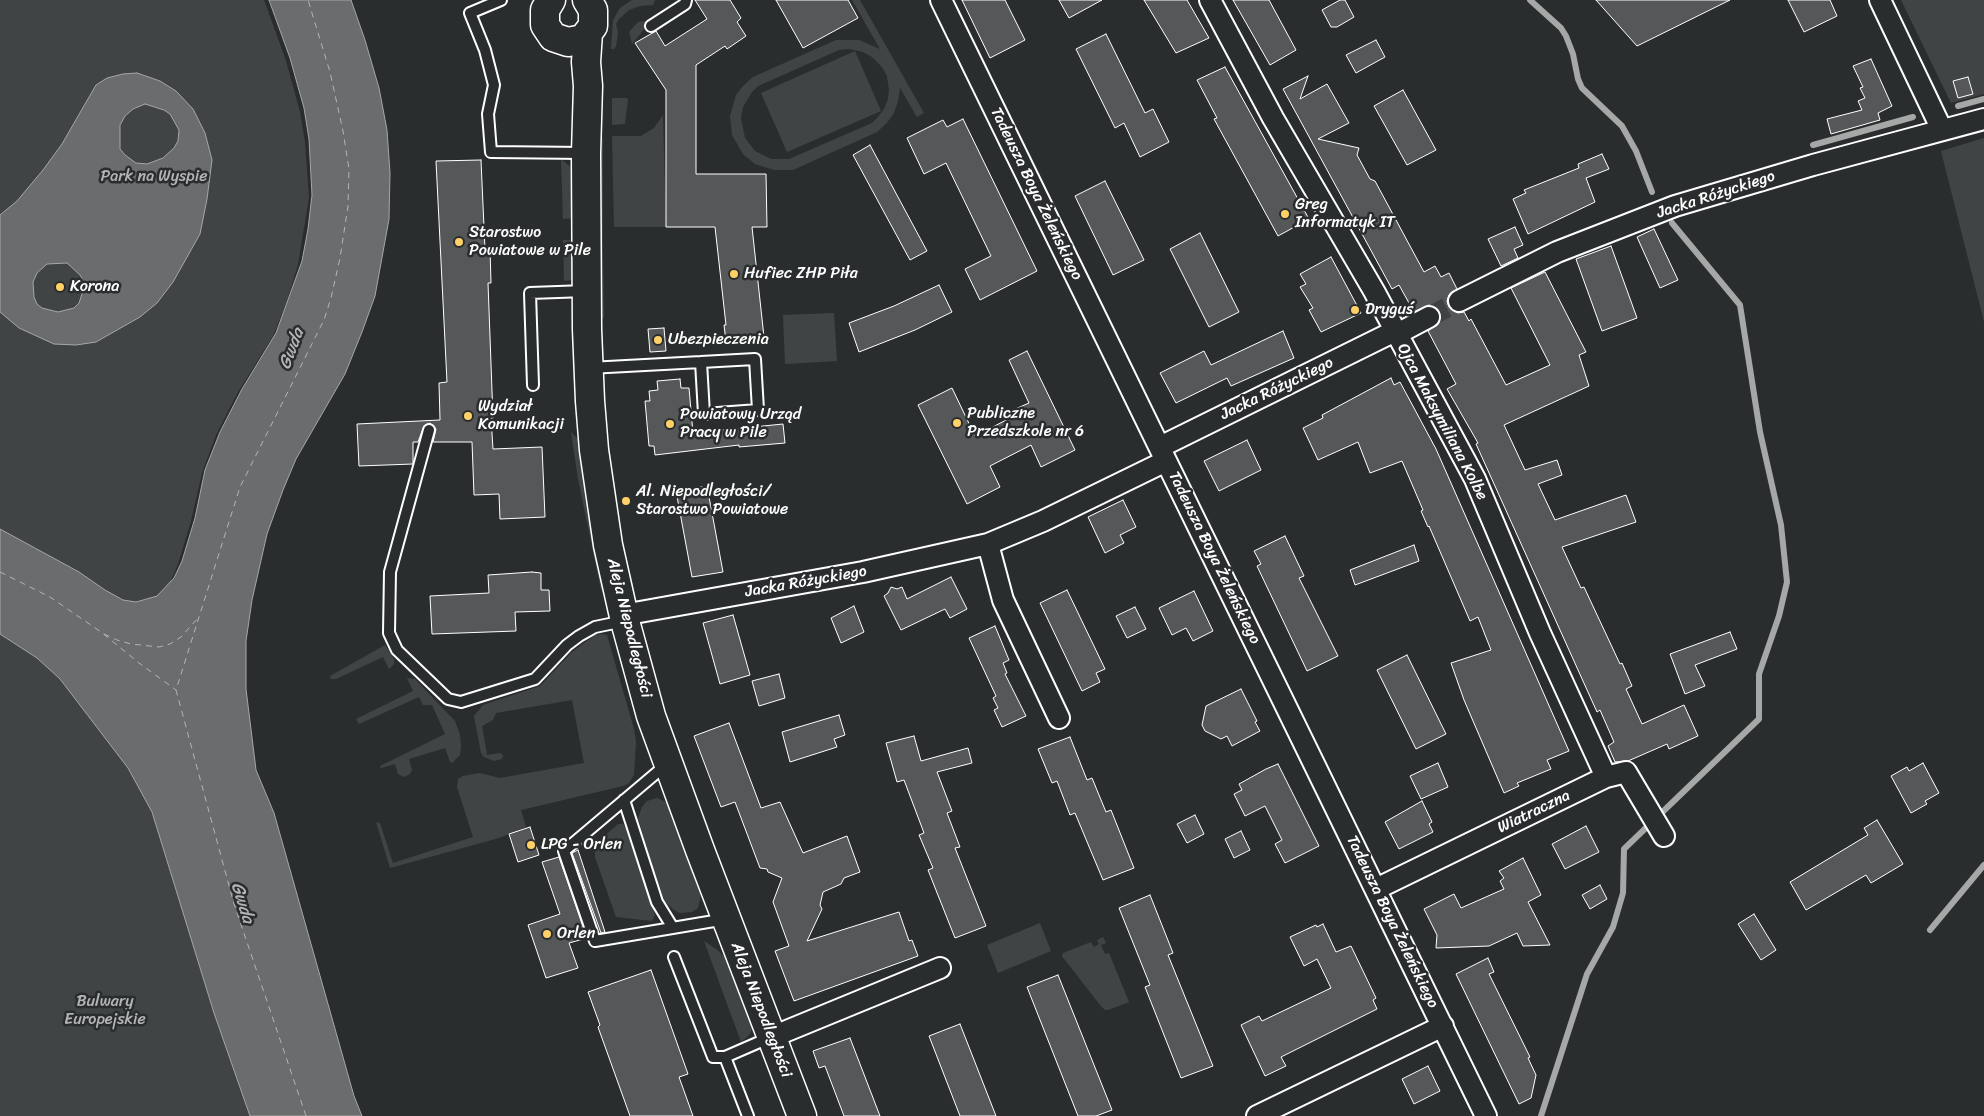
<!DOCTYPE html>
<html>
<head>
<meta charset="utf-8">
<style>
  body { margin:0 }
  canvas { display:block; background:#2a2d2e }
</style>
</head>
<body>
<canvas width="1984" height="1116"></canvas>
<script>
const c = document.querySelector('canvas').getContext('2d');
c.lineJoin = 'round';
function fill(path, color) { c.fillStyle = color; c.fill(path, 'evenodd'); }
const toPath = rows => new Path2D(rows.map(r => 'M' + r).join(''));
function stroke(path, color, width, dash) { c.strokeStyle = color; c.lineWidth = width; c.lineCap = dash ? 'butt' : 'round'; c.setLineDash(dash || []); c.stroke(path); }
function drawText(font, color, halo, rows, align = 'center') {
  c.font = font + ' Sriracha,sans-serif'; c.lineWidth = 5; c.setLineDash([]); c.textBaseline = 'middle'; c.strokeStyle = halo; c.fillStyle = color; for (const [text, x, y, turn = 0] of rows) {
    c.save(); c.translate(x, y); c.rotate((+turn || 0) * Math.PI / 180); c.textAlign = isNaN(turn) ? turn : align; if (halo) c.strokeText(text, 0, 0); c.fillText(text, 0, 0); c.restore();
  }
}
fill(toPath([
  [0,0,264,0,286,61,300,112,305,142,309,198,298,264,287,301,273,336,238,392,216,435,202,473,191,521,178,564,171,581,164,591,157,596,136,602,123,600,105,590,79,572,0,529],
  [632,0,655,0,653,5,640,6,629,10,619,19,616,24,618,33,616,46,614,49,611,49,613,20,620,8],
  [852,0,860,0,924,113,917,117,900,88,898,101,894,113,886,124,877,132,793,170,774,170,755,164,743,154,732,135,730,116,736,95,743,86,753,77,836,40,859,40,880,49],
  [849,49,863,52,872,57,882,67,887,76,889,90,888,99,884,109,878,117,872,123,789,159,771,159,755,151,745,138,741,118,743,107,752,92,758,86,839,50],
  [1901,0,1984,0,1984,94,1951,103],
  [646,21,650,22,632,44,629,32,638,22],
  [855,51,881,111,787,152,761,93],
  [612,98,626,98,628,99,625,124,612,125],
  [663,115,666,227,614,227,612,136,641,136,654,128],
  [603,137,603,257,604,318,599,318,598,140],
  [1984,138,1984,322,1941,151],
  [561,159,573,169,574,218,563,219],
  [563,240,575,240,574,280,564,281],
  [834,313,837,361,785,364,783,315],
  [571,432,581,442,604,589,601,590,578,479],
  [0,634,37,658,60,679,128,768,152,812,214,1013,250,1116,0,1116],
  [602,634,607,635,634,729,636,742,634,775,629,783,623,786,521,810,526,827,499,838,390,868,376,822,380,823,393,863,473,837,457,787,458,779,463,776,480,773,500,778,584,763,572,700,496,713,493,720,482,726,487,755,500,753,503,755,502,759,494,761,484,757,481,753,474,716,483,705,540,686,572,652,595,635],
  [385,645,394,659,394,664,389,669,383,657,336,679,331,679,330,676],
  [407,678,415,679,455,721,460,735,461,747,460,755,452,763,450,762,445,748,409,759,412,770,410,774,404,777,398,774,395,764,381,768,380,766,445,734,432,705,423,705,419,697,359,724,356,719,413,691],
  [657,798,666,802,671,809,701,889,700,900,698,908,692,912,680,913,674,910,665,902,651,862,638,818,642,807,647,801],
  [618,824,623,824,625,827,655,915,652,921,616,917,595,857,595,848,599,841],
  [1040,923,1051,951,998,973,987,945],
  [1103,937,1106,943,1101,945,1105,954,1109,953,1129,1002,1108,1010,1105,1010,1100,1005,1062,956,1063,953,1091,942,1094,947,1099,944,1097,940],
  [704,941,716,949,727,959,752,1021,752,1029,750,1034,741,1042]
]), '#414445');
const water = toPath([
  [269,0,351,0,365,40,379,88,387,130,390,173,389,219,375,296,362,332,345,374,296,459,283,490,267,534,252,600,246,641,246,689,256,770,274,813,354,1096,362,1116,250,1116,214,1013,152,812,128,768,60,679,37,658,0,634,0,529,79,572,105,590,123,600,136,602,157,596,174,578,182,561,195,518,205,470,220,432,242,389,276,333,302,261,308,229,312,195,309,139,304,108,290,58,269,0],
  [137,73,160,81,176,91,193,109,205,133,212,160,207,199,200,234,173,282,157,303,140,317,96,342,76,345,54,344,19,328,0,312,0,215,17,201,43,170,62,144,96,85,107,78,123,74,137,73],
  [145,104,164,110,170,114,179,130,178,141,174,148,163,158,147,164,136,163,125,155,120,149,120,125,125,116,133,109,145,104],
  [67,263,81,276,84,288,79,303,74,308,58,312,42,308,37,304,34,297,33,282,37,273,47,264,67,263]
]);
fill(water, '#6a6c6d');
stroke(water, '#a6a7a7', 1);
stroke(toPath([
  [1530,0,1561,28,1566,36,1573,54,1578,79,1582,88,1622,126,1636,151,1652,192],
  [1958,106,1984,99],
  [1813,145,1913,117],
  [1930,930,1984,865],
  [1541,1116,1587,974,1613,927,1623,893,1624,849,1759,719,1759,674,1779,616,1787,582,1781,525,1760,432,1740,305,1672,223]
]), '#a6a7a7', 6);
stroke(toPath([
  [0,572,50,597,101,632,139,663,176,690],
  [104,634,117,640,131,644,159,647,170,644,181,637,199,617],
  [306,1116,234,904,176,690,240,487,324,320,331,298,340,258,348,206,349,169,343,131,330,72,308,0]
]), '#b4b6b6', 1, [6, 5]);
const building = toPath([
  [695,0,730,0,741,18,737,22,746,36,727,49,725,46,696,65,696,174,766,174,767,227,752,227,764,337,726,341,724,325,726,325,715,227,666,227,666,90,635,43,656,31,665,46,707,19,695,0],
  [776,0,848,0,858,18,803,48,776,0],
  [962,0,1005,0,1025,40,990,58,962,0],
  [1059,0,1102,0,1069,18,1059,0],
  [1144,0,1187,0,1209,38,1176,53,1144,0],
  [1233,0,1269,0,1296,50,1270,65,1233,0],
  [1340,0,1345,0,1354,17,1337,27,1331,27,1322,10,1340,0],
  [1596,0,1730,0,1637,46,1596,0],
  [1788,0,1830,0,1837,16,1804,32,1788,0],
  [1106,34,1145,113,1153,109,1169,142,1140,157,1124,123,1115,128,1076,49,1106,34],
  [1376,40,1385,57,1356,73,1346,55,1376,40],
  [1871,59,1892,106,1878,113,1880,120,1831,134,1827,119,1862,110,1858,101,1865,98,1860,88,1863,87,1853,66,1871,59],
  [1225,67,1309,219,1278,236,1214,119,1217,118,1197,80,1225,67],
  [1308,76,1300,99,1327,84,1349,123,1318,139,1359,148,1357,155,1370,179,1375,181,1424,272,1435,266,1441,277,1449,273,1457,289,1449,295,1447,301,1449,307,1458,313,1464,312,1469,321,1471,319,1506,385,1550,365,1511,288,1545,272,1586,352,1579,355,1589,386,1504,425,1525,470,1557,460,1562,475,1538,484,1555,520,1626,495,1636,522,1562,547,1581,588,1584,587,1620,664,1622,663,1632,686,1626,689,1642,724,1684,705,1698,736,1669,749,1667,744,1628,761,1615,762,1608,746,1614,742,1600,710,1597,712,1476,444,1478,443,1447,389,1456,384,1428,331,1439,323,1440,312,1436,307,1429,305,1414,312,1399,285,1392,289,1283,89,1308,76],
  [1968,77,1973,94,1958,98,1953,81,1968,77],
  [1403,90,1436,150,1407,165,1374,106,1403,90],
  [963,119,1037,271,980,300,965,269,991,256,946,163,924,174,907,138,943,120,947,127,963,119],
  [870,145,927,251,910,260,853,155,870,145],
  [1602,154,1609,169,1586,178,1595,202,1528,234,1513,199,1526,193,1524,190,1579,168,1578,164,1602,154],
  [481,160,485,250,490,249,491,283,488,283,493,418,491,418,493,449,542,447,545,517,500,519,499,494,474,495,472,442,433,442,436,429,430,423,424,426,418,442,413,442,413,464,359,466,357,424,440,420,439,383,447,382,436,161,481,160],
  [1105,181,1144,260,1113,275,1075,196,1105,181],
  [1515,227,1523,245,1514,249,1518,258,1501,266,1488,239,1515,227],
  [1654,229,1678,280,1660,288,1637,237,1654,229],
  [1200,233,1239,312,1209,327,1170,249,1200,233],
  [1611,246,1637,318,1602,331,1576,259,1611,246],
  [1331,257,1361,313,1321,332,1309,310,1313,308,1300,287,1306,284,1300,274,1331,257],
  [939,285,952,312,915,330,859,352,849,323,894,306,939,285],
  [664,328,666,351,650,352,648,329,664,328],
  [1283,331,1294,358,1231,386,1227,378,1176,403,1160,373,1204,351,1211,365,1283,331],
  [1027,351,1075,450,1041,467,1031,445,990,466,1000,487,967,504,918,405,952,388,975,436,1016,415,1013,410,1029,403,1009,360,1027,351],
  [1391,378,1394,385,1400,382,1436,449,1569,751,1547,760,1551,769,1517,783,1519,786,1504,793,1464,700,1451,663,1491,650,1478,617,1470,621,1429,526,1428,527,1421,511,1423,510,1402,461,1370,473,1358,442,1318,460,1303,428,1323,418,1322,415,1391,378],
  [680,379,681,388,689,388,693,433,783,424,785,443,739,447,739,445,655,455,654,446,649,446,645,401,650,401,649,391,658,390,657,381,680,379],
  [1247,440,1261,470,1219,491,1204,461,1247,440],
  [707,486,723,572,692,577,676,491,707,486],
  [1123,500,1136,527,1120,535,1124,543,1105,553,1088,517,1123,500],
  [1285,536,1304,576,1299,578,1338,656,1307,671,1257,566,1261,564,1254,551,1285,536],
  [1414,545,1419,561,1355,585,1350,570,1414,545],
  [532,572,541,573,541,590,549,590,550,611,515,612,516,631,432,634,430,596,489,593,488,575,532,572],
  [951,577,967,609,950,618,945,609,901,630,884,596,888,593,891,587,897,589,902,587,907,599,951,577],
  [1067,590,1105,669,1096,673,1100,682,1082,691,1040,603,1067,590],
  [1194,591,1213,631,1193,641,1186,628,1172,635,1159,608,1194,591],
  [854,606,864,632,841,643,831,618,854,606],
  [1135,607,1146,629,1127,638,1116,616,1135,607],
  [733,615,750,675,720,684,703,623,733,615],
  [995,626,1009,660,1003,663,1007,673,1005,674,1026,716,1002,727,994,710,998,708,993,698,996,696,969,638,995,626],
  [1730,632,1737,649,1695,665,1705,686,1685,694,1670,654,1730,632],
  [1407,655,1446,734,1416,749,1377,670,1407,655],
  [779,674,785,698,759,706,752,681,779,674],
  [1241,689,1257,721,1255,722,1260,731,1232,746,1227,736,1221,739,1205,731,1202,725,1206,706,1241,689],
  [839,715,845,735,834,739,837,747,790,762,782,732,839,715],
  [729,723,761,808,780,802,803,853,847,836,860,872,844,878,841,884,823,892,820,905,822,909,807,941,899,912,909,941,912,940,918,956,794,1001,775,951,789,946,773,902,782,878,768,872,767,869,760,868,735,802,721,807,694,736,729,723],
  [914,736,921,761,968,748,972,763,937,772,952,811,947,813,960,847,955,848,986,926,955,938,928,870,933,868,919,835,924,833,904,780,897,782,886,743,914,736],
  [1070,737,1087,780,1092,778,1106,812,1111,810,1134,868,1103,880,1075,813,1070,815,1057,781,1052,783,1038,749,1070,737],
  [1438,763,1448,787,1421,799,1410,776,1438,763],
  [1923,763,1939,793,1925,801,1927,804,1911,813,1891,776,1907,767,1909,771,1923,763],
  [1278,764,1319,846,1285,863,1275,844,1282,840,1265,806,1245,816,1234,794,1242,790,1239,784,1266,769,1278,764],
  [1422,801,1432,822,1429,824,1433,832,1399,849,1385,822,1422,801],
  [1195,815,1204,834,1187,843,1177,824,1195,815],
  [1877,820,1903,864,1871,883,1866,875,1806,910,1790,882,1868,835,1864,828,1877,820],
  [1586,826,1599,852,1565,869,1552,844,1586,826],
  [530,827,539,855,518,862,509,834,530,827],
  [1241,831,1250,850,1234,858,1225,839,1241,831],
  [578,850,605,932,601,933,572,853,578,850],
  [559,857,587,938,569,943,578,968,546,978,528,925,560,914,542,862,559,857],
  [1523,858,1541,895,1528,902,1550,945,1523,946,1517,933,1489,946,1436,948,1437,935,1424,909,1454,894,1461,908,1504,889,1500,881,1504,878,1499,871,1523,858],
  [1600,885,1607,899,1590,909,1582,895,1600,885],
  [1150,895,1173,953,1168,955,1213,1066,1181,1078,1145,987,1150,985,1119,908,1150,895],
  [1754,914,1776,950,1761,960,1738,924,1754,914],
  [1323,924,1336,952,1351,946,1376,998,1373,1000,1377,1009,1281,1057,1286,1066,1265,1076,1241,1025,1259,1016,1262,1021,1331,988,1317,959,1304,966,1290,937,1316,925,1317,927,1323,924],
  [1488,958,1494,972,1489,974,1530,1057,1528,1058,1536,1075,1531,1098,1519,1104,1456,974,1488,958],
  [651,970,688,1074,679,1077,693,1116,630,1116,598,1027,600,1025,588,992,651,970],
  [1058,975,1112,1110,1096,1116,1078,1116,1027,987,1058,975],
  [960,1024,996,1116,960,1116,929,1036,960,1024],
  [850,1038,880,1116,844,1116,825,1066,819,1068,813,1051,850,1038],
  [1428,1066,1440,1091,1414,1104,1402,1079,1428,1066]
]);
fill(building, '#555758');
stroke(building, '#fff', 1);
stroke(toPath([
  [1429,317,1459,301]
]), '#3f4243', 20, [20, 10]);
const lane = toPath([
  [501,0,470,13,485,50,494,85,488,114,491,152,585,153],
  [651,26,685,4,686,0],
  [589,368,701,362,755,359,758,410,704,414,701,362],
  [533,385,530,293,586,291],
  [429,430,390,572,389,633,397,650,448,699,461,702,535,679,567,645,579,636,595,627,624,621],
  [667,764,564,851,595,941,726,919],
  [624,800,657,902,673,928],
  [674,957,713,1057,725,1057,748,1116],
  [725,1057,771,1037]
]);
const street = toPath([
  [941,0,1486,1116],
  [1210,0,1273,118,1374,291,1475,479,1540,633,1606,777],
  [1880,0,1942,130],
  [1459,301,1557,252,1675,206,1813,165,1984,119],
  [1397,334,1429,317],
  [1160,447,1395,331],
  [988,544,1003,600,1059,718],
  [623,615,863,572,988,544,1043,521,1166,461],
  [1376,889,1606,777,1626,772,1664,836],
  [772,1037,940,968],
  [1257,1116,1443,1026]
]);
const secondary = toPath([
  [551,0,545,10,545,25,553,37,568,42,583,39,593,26,593,10,587,0],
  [588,33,586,62,588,86,586,153,587,329,590,401,594,450,608,545,625,621,651,716,700,850,802,1116]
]);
stroke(lane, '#fff', 14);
stroke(street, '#fff', 24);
stroke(secondary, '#fff', 31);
stroke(lane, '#2a2d2e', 10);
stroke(street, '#2a2d2e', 20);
stroke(secondary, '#2a2d2e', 28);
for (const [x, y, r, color] of [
  [1285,214,5,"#ffd166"],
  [459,242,5,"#ffd166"],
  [734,274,5,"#ffd166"],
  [60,287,5,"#ffd166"],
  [1355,310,5,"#ffd166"],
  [658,340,5,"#ffd166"],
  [468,416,5,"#ffd166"],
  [957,423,5,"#ffd166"],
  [670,424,5,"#ffd166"],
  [626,501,5,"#ffd166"],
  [531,845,5,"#ffd166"],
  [547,934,5,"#ffd166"]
]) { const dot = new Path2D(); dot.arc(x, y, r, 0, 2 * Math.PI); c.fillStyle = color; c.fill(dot); stroke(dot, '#2a2d2e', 2); }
drawText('16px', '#b3b4b5', '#2a2d2e', [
  ["Park na Wyspie",154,177],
  ["Bulwary",105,1002],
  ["Europejskie",105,1020]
]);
drawText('16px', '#fff', '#2a2d2e', [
  ["Tadeusza Boya Żeleńskiego",1036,194,64],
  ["Jacka Różyckiego",1716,195,-18],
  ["Jacka Różyckiego",1277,389,-26],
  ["Ojca Maksymiliana Kolbe",1442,422,62],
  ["Tadeusza Boya Żeleńskiego",1214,558,64],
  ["Jacka Różyckiego",806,582,-10],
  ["Aleja Niepodległości",629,628,76],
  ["Wiatraczna",1534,812,-26],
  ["Tadeusza Boya Żeleńskiego",1392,922,64],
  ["Aleja Niepodległości",761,1010,69]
]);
drawText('16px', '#fff', '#2a2d2e', [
  ["Greg",1295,205],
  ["Informatyk IT",1295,223],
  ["Starostwo",469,233],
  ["Powiatowe w Pile",469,251],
  ["Hufiec ZHP Piła",744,274],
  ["Korona",70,287],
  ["Dryguś",1365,310],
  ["Ubezpieczenia",668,340],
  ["Wydział",478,407],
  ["Komunikacji",478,425],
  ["Publiczne",967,414],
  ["Przedszkole nr 6",967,432],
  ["Powiatowy Urząd",680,415],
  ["Pracy w Pile",680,433],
  ["Al. Niepodległości/",636,492],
  ["Starostwo Powiatowe",636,510],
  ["LPG - Orlen",541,845],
  ["Orlen",557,934]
], 'left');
drawText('italic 18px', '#b4b6b6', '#2a2d2e', [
  ["Gwda",292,349,-69],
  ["Gwda",242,903,73]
]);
</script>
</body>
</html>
